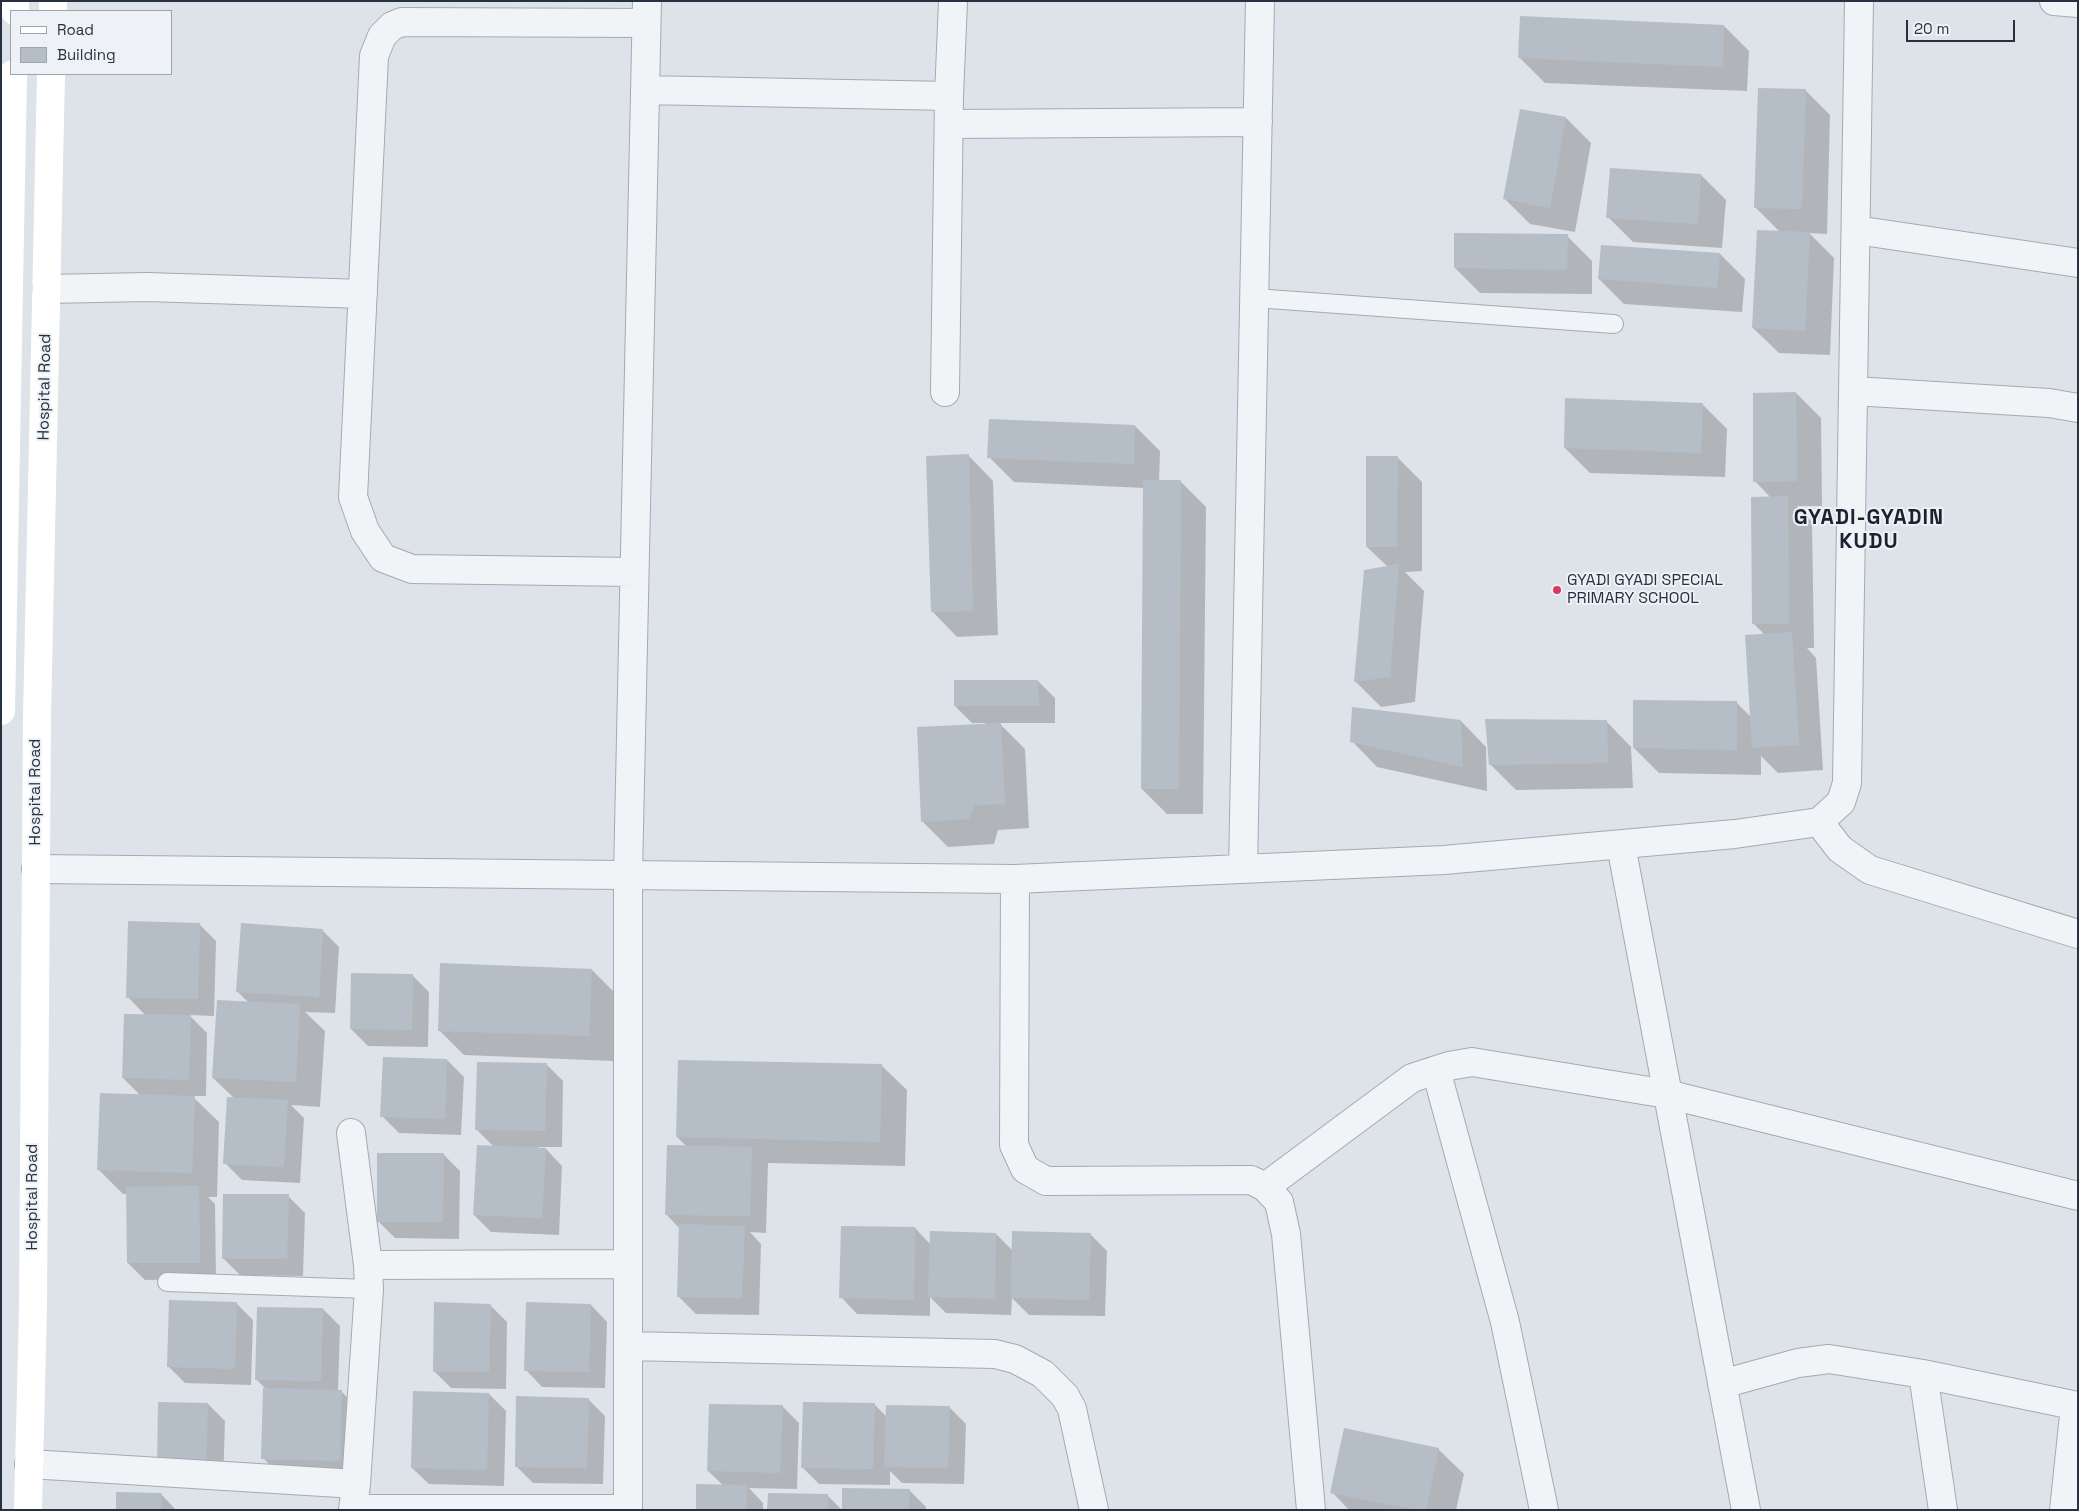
<!DOCTYPE html>
<html>
<head>
<meta charset="utf-8">
<style>
  body { margin:0 }
  #map { position:relative; width:2079px; height:1511px; overflow:hidden; background:#dee3e9; font-family:"Space Grotesk",sans-serif }
  canvas { display:block }
  .frame { position:absolute; inset:0; border:2px solid #263241; pointer-events:none }
  .legend { position:absolute; left:10px; top:10px; width:162px; height:65px; box-sizing:border-box; background:#eef2f6; border:1px solid #9ea5ae; margin:0; padding:6px 9px; list-style:none; font-size:15px; color:#263241 }
  .legend li { display:flex; align-items:center; gap:10px; height:25px }
  .legend b { width:25px; border:1px solid #9ea5ae }
  .scale { position:absolute; left:1906px; top:20px; width:109px; height:22px; box-sizing:border-box; border:2px solid #263241; border-top:0; padding-left:6px; font-size:15px; line-height:18px; white-space:nowrap; color:#263241; -webkit-text-stroke:4px #eef2f6; paint-order:stroke }
</style>
</head>
<body>
<div id="map">
<canvas width="2079" height="1511"></canvas>
<div class="frame"></div>
<ul class="legend">
<li><b style="height:6px;background:#fff"></b>Road</li>
<li><b style="height:14px;background:#b5bdc6"></b>Building</li>
</ul>
<div class="scale">20 m</div>
</div>
<script>
const c = document.querySelector('canvas').getContext('2d');
c.lineJoin = 'round';
function fill(path, color) { c.fillStyle = color; c.fill(path, 'evenodd'); }
const toPath = rows => new Path2D(rows.map(r => 'M' + r).join(''));
function stroke(path, color, width, dash) { c.strokeStyle = color; c.lineWidth = width; c.lineCap = dash ? 'butt' : 'round'; c.setLineDash(dash || []); c.stroke(path); }
function drawText(font, color, halo, rows, align = 'center') {
  c.font = font + ' "Space Grotesk",sans-serif'; c.lineWidth = 4; c.setLineDash([]); c.textBaseline = 'middle'; c.strokeStyle = halo; c.fillStyle = color; for (const [text, x, y, turn = 0] of rows) {
    c.save(); c.translate(x, y); c.rotate((+turn || 0) * Math.PI / 180); c.textAlign = isNaN(turn) ? turn : align; if (halo) c.strokeText(text, 0, 0); c.fillText(text, 0, 0); c.restore();
  }
}
fill(toPath([
  [1724,26,1749,51,1747,91,1545,83,1520,58],
  [1805,90,1830,115,1827,234,1809,233,1834,258,1830,355,1779,353,1753,328,1780,232,1755,207],
  [1521,110,1566,118,1591,143,1575,232,1530,224,1505,199],
  [1701,175,1726,200,1722,248,1633,242,1608,217],
  [1567,236,1592,261,1592,294,1480,293,1455,268],
  [1720,254,1745,279,1742,312,1624,304,1599,279],
  [1796,393,1821,418,1822,506,1797,506,1812,522,1814,648,1807,648,1816,658,1823,770,1778,773,1761,756,1761,775,1659,773,1634,748,1737,703,1751,717,1765,635,1754,624,1770,497,1755,481],
  [1702,404,1727,429,1725,477,1590,473,1565,448],
  [1135,426,1160,451,1159,481,1181,482,1206,507,1203,814,1167,814,1142,789,1144,488,1014,482,989,457],
  [968,455,993,481,998,635,957,637,932,611],
  [1397,457,1422,482,1422,571,1405,572,1424,591,1415,702,1381,707,1356,682,1365,571,1388,567,1367,547],
  [1038,681,1055,698,1055,723,999,723,1025,749,1029,828,998,830,994,844,948,847,923,822,985,725,985,723,972,723,955,706],
  [1461,721,1486,747,1487,791,1377,767,1352,741],
  [1606,721,1631,747,1633,788,1516,790,1491,765],
  [199,924,216,941,214,1016,189,1015,207,1033,206,1096,192,1096,219,1122,217,1197,208,1197,215,1204,216,1279,145,1280,128,1263,128,1194,123,1194,98,1169,141,1096,123,1078,146,1016,128,997],
  [322,930,339,947,335,1013,305,1012,325,1031,320,1107,291,1105,304,1118,300,1183,242,1180,225,1163,235,1099,213,1078,249,1003,238,992],
  [592,970,617,995,614,1061,464,1055,439,1030],
  [412,975,429,992,428,1047,368,1046,351,1029],
  [447,1060,464,1077,461,1135,399,1133,382,1116],
  [546,1064,563,1081,562,1147,538,1147,538,1149,546,1149,562,1166,559,1235,491,1232,474,1215,494,1147,476,1129],
  [881,1065,907,1090,905,1166,768,1163,766,1233,750,1232,761,1244,759,1315,696,1314,679,1297,680,1229,666,1214,687,1147,677,1137],
  [443,1154,460,1171,459,1239,395,1238,378,1221],
  [288,1196,305,1213,303,1276,240,1275,223,1258],
  [915,1228,930,1244,996,1234,1013,1251,1090,1234,1107,1251,1105,1316,1029,1315,1012,1298,1011,1315,946,1313,930,1297,930,1316,857,1314,841,1297],
  [236,1303,253,1320,251,1385,185,1383,168,1366],
  [490,1305,507,1322,506,1389,451,1388,434,1371],
  [591,1305,607,1322,605,1388,542,1387,526,1370],
  [323,1309,340,1326,338,1391,341,1391,358,1408,357,1477,280,1475,263,1458,265,1388,256,1379],
  [489,1394,506,1411,504,1486,429,1484,412,1468],
  [588,1399,605,1416,603,1484,533,1483,516,1466],
  [208,1404,225,1421,223,1485,175,1484],
  [875,1405,887,1417,949,1407,966,1424,964,1484,902,1483,890,1471,890,1485,819,1484,802,1467],
  [782,1406,799,1423,797,1489,749,1488,763,1503,763,1510,697,1510,723,1485,708,1471],
  [1438,1449,1464,1474,1456,1510,1349,1510,1332,1492],
  [909,1490,926,1507,926,1510,843,1510],
  [161,1494,176,1510,117,1510],
  [828,1496,842,1510,769,1510]
]), '#0003');
fill(toPath([
  [1520,16,1724,25,1723,67,1518,58],
  [1758,88,1806,89,1802,209,1754,208],
  [1520,109,1566,117,1550,208,1503,199],
  [1610,168,1701,174,1698,224,1606,218],
  [1757,230,1810,232,1805,331,1752,328],
  [1454,233,1568,234,1567,270,1454,268],
  [1601,245,1720,253,1717,288,1598,279],
  [1796,392,1797,481,1753,482,1753,393],
  [1565,398,1703,403,1701,453,1564,448],
  [989,419,1135,425,1134,464,987,458],
  [969,454,973,611,931,612,926,456],
  [1366,456,1398,456,1397,547,1366,547],
  [1143,480,1181,480,1179,789,1141,789],
  [1788,496,1789,624,1752,624,1751,497],
  [1399,564,1390,677,1354,682,1364,570],
  [1792,632,1799,745,1752,748,1745,635],
  [954,680,1038,680,1039,706,954,706],
  [1633,700,1737,701,1737,750,1633,748],
  [1352,707,1461,720,1463,767,1350,742],
  [1485,719,1607,720,1608,763,1489,765],
  [1001,723,1005,804,974,805,969,819,921,822,917,727],
  [128,921,200,923,198,999,126,998],
  [241,923,323,929,319,997,236,992],
  [440,963,592,969,589,1036,438,1031],
  [351,973,413,974,412,1030,350,1029],
  [217,1000,300,1004,296,1082,212,1078],
  [124,1014,191,1015,189,1080,122,1078],
  [383,1057,447,1059,445,1119,380,1117],
  [678,1060,882,1064,880,1142,676,1137],
  [477,1062,547,1063,545,1131,475,1130],
  [100,1093,195,1096,192,1173,97,1170],
  [227,1097,288,1100,284,1167,223,1164],
  [477,1145,546,1148,542,1218,473,1215],
  [667,1145,752,1147,750,1216,665,1215],
  [377,1153,444,1153,443,1222,377,1222],
  [199,1186,200,1263,127,1263,126,1187],
  [223,1194,289,1194,287,1259,222,1259],
  [679,1224,745,1226,742,1298,677,1297],
  [841,1226,915,1227,914,1300,839,1298],
  [930,1231,996,1233,995,1299,928,1297],
  [1012,1231,1091,1233,1089,1300,1011,1298],
  [169,1300,237,1302,235,1369,167,1367],
  [434,1302,491,1304,489,1372,433,1372],
  [526,1302,591,1304,589,1372,524,1371],
  [257,1307,323,1308,321,1381,255,1380],
  [263,1388,342,1390,340,1461,261,1459],
  [413,1391,489,1393,487,1470,411,1468],
  [516,1396,589,1398,587,1468,515,1467],
  [158,1402,208,1403,206,1468,157,1467],
  [803,1402,875,1403,873,1469,801,1468],
  [709,1404,783,1405,780,1473,707,1471],
  [886,1405,950,1406,948,1468,884,1467],
  [1344,1428,1439,1448,1426,1510,1417,1510,1330,1493],
  [696,1484,747,1485,746,1510,696,1510],
  [842,1488,910,1489,909,1510,842,1510],
  [116,1492,162,1493,161,1510,116,1510],
  [768,1493,828,1494,828,1510,767,1510]
]), '#b5bdc6');
const service = toPath([
  [1255,298,1614,324],
  [167,1282,369,1289]
]);
const minor = toPath([
  [2054,1,2078,3],
  [645,90,949,96],
  [949,124,1258,122],
  [1856,230,2078,263],
  [47,289,147,287,363,294],
  [1854,391,2049,403,2078,408],
  [945,392,949,96,953,1],
  [634,572,412,569,383,558,365,531,353,497,374,56,382,36,392,26,402,22,646,23],
  [1819,822,1840,849,1870,870,2078,934],
  [1621,845,1746,1510],
  [36,869,1015,879,1444,860,1735,834,1819,822,1841,802,1847,783,1859,1],
  [1243,869,1260,1],
  [1015,879,1014,1145,1025,1169,1046,1181,1251,1180,1265,1187,1279,1202,1286,1234,1311,1510],
  [1436,1070,1505,1322,1544,1510],
  [351,1133,368,1265],
  [1265,1187,1412,1078,1449,1066,1472,1062,1667,1094,2078,1196],
  [628,1346,995,1354,1015,1359,1043,1374,1065,1396,1072,1409,1094,1510],
  [1923,1374,1943,1510],
  [1722,1384,1798,1363,1829,1359,1923,1374,2078,1406],
  [29,1464,356,1484],
  [353,1509,628,1509],
  [353,1510,356,1484,369,1289,368,1265,628,1264],
  [628,1510,628,874,647,1],
  [2064,1510,2075,1406]
]);
stroke(service, '#a3aab3', 20);
stroke(minor, '#a3aab3', 30);
stroke(service, '#f1f4f7', 18);
stroke(minor, '#f1f4f7', 28);
stroke(toPath([
  [15,11,15,1],
  [53,11,53,1],
  [1,711,13,74],
  [28,1510,33,1307,37,716,51,74]
]), '#fff', 28);
for (const [x, y, r, color] of [
  [1557,590,5,"#d63b5e"]
]) { const dot = new Path2D(); dot.arc(x, y, r, 0, 2 * Math.PI); c.fillStyle = color; c.fill(dot); stroke(dot, '#eef2f6', 2); }
drawText('16px', '#263241', '#eef2f6', [
  ["Hospital Road",45,387,-89],
  ["Hospital Road",36,792,-90],
  ["Hospital Road",33,1197,-90]
]);
drawText('16px', '#263241', '#eef2f6', [
  ["GYADI GYADI SPECIAL",1567,581],
  ["PRIMARY SCHOOL",1567,599]
], 'left');
c.letterSpacing = '1px';
drawText('bold 21px', '#192331', '#eef2f6', [
  ["GYADI-GYADIN",1869,518],
  ["KUDU",1869,542]
]);
c.letterSpacing = '0px';
</script>
</body>
</html>
